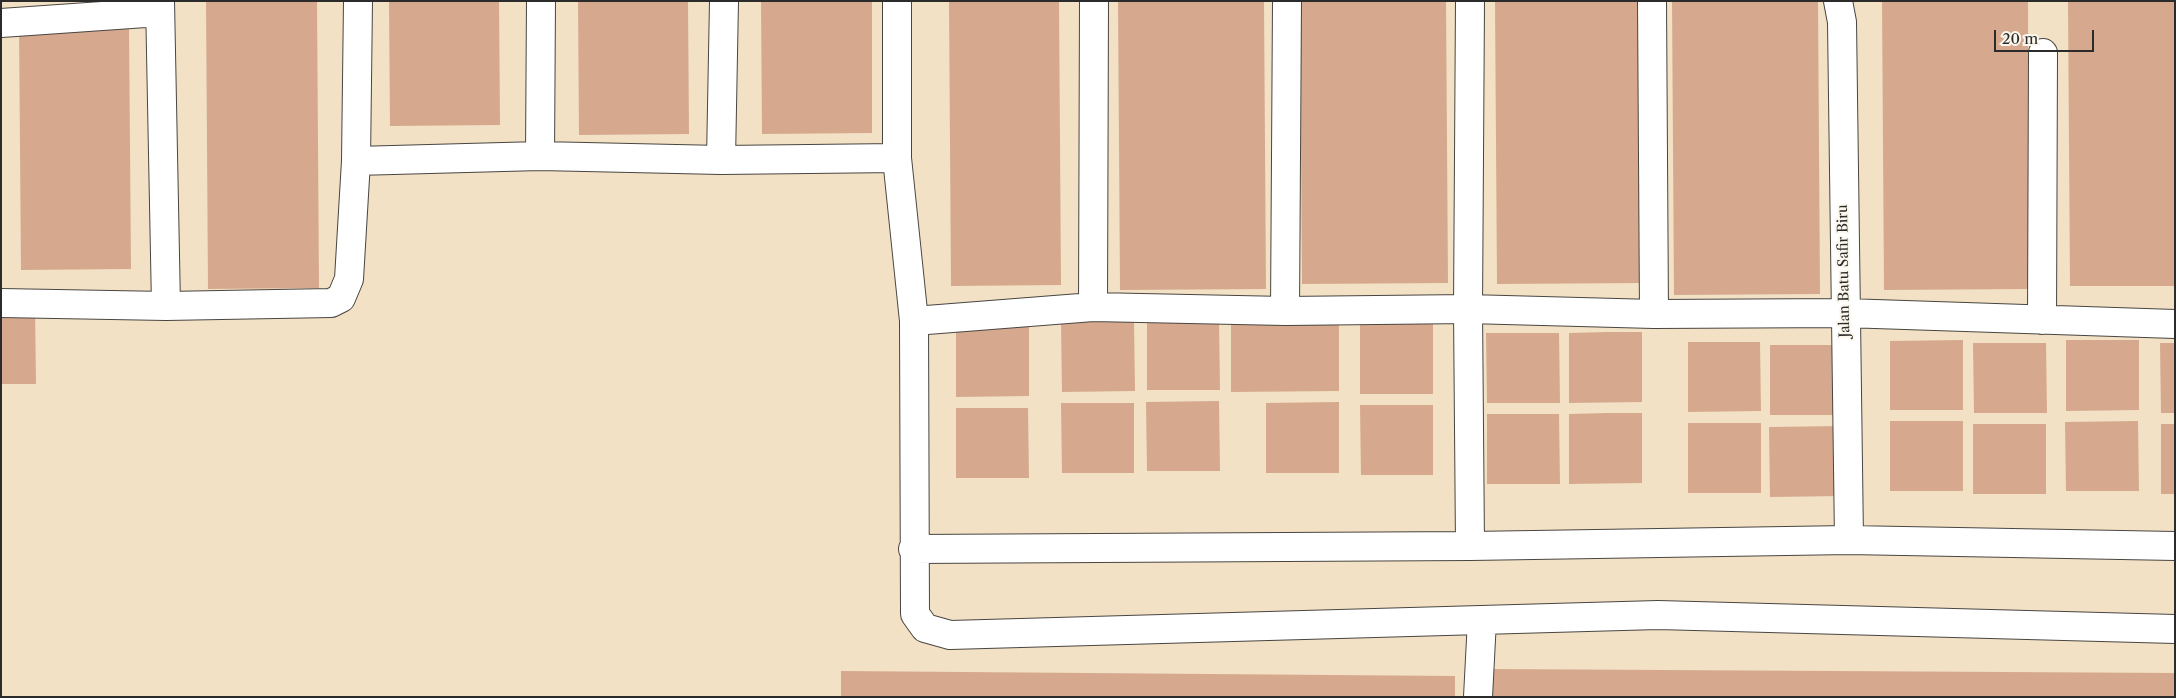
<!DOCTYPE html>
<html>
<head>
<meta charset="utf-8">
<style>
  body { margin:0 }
  #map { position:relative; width:2176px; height:698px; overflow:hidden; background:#f2e1c4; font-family:"Libre Caslon Text",serif }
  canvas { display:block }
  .frame { position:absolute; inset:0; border:2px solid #2b2b2b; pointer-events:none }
  .scale { position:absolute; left:1994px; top:30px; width:100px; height:22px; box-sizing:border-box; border:2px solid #2b2b2b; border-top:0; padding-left:6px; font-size:15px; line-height:18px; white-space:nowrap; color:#2b2b2b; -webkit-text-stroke:4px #fbf7ec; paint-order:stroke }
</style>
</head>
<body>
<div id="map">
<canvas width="2176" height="698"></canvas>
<div class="frame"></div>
<div class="scale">20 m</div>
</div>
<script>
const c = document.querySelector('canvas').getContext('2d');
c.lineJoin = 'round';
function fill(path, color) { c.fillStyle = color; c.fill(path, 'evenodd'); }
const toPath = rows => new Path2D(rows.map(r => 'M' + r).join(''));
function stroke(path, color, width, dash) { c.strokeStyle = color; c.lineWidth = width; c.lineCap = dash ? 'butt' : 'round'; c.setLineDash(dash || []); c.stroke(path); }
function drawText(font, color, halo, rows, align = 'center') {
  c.font = font + ' "Libre Caslon Text",serif'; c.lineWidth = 4; c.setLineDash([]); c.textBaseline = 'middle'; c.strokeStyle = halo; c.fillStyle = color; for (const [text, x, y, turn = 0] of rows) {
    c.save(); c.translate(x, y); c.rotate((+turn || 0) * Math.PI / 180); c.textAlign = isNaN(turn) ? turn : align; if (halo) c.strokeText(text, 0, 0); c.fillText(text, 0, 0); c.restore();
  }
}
fill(toPath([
  [206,1,317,1,319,288,208,289],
  [389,1,499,1,500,125,390,126],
  [578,1,688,1,689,134,579,135],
  [761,1,872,1,872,133,762,134],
  [949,1,1059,1,1061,285,951,286],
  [1118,1,1264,1,1266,289,1120,290],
  [1300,1,1446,1,1448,283,1302,284],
  [1495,1,1641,1,1643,283,1497,284],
  [1672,1,1818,2,1820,294,1674,295],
  [1882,1,2028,1,2029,289,1884,290],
  [2068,1,2175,1,2175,286,2070,286],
  [19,27,129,27,131,269,21,270],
  [1,307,35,307,36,384,1,384],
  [1219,320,1220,390,1147,390,1147,321],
  [1134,321,1135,391,1062,392,1061,322],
  [1339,321,1339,391,1231,392,1231,322],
  [1360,324,1433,324,1433,394,1360,394],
  [1029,326,1029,396,956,397,956,327],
  [1607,332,1642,332,1642,402,1569,403,1569,333],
  [1486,333,1559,333,1560,403,1487,403],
  [1963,340,1963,410,1890,410,1890,341],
  [2066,340,2139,340,2139,410,2066,411],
  [1688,342,1760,342,1761,411,1688,412],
  [1973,343,2046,343,2047,413,1974,413],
  [2160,343,2175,343,2175,413,2161,413],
  [1770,345,1842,345,1843,415,1770,415],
  [1219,401,1220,471,1147,471,1146,402],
  [1339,402,1339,473,1266,473,1266,403],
  [1061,403,1134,403,1134,473,1062,473],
  [1360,405,1433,405,1433,475,1361,475],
  [956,408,1028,408,1029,478,956,478],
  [1607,413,1642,413,1642,483,1569,484,1569,414],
  [1487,414,1559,414,1560,484,1487,484],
  [1890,421,1963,421,1963,491,1890,491],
  [2138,421,2139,491,2066,491,2065,422],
  [1688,423,1761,423,1761,493,1688,493],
  [1973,424,2046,424,2046,494,1973,494],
  [2161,424,2175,424,2175,494,2161,494],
  [1842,426,1843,496,1770,497,1769,427],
  [1492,669,2175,673,2175,697,1492,697],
  [841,671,1455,676,1455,697,841,697]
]), '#d6a98e');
const minor = toPath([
  [160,1,166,306],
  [897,1,897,158,914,321,915,614,925,628,950,635,1658,615,2175,629],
  [1652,1,1654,314],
  [1838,1,1842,22,1849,540],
  [1,23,160,12],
  [540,156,541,1],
  [721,160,724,1],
  [356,161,540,156,721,160,897,158],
  [1,303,166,306,331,303,341,298,349,279,356,161,358,1],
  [1093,307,1094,1],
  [1285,311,1287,1],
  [2042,320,2043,53],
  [914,321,1093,307,1285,311,1468,309,1654,314,1845,313,2175,324],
  [1470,546,1468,309,1470,1],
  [913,549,1470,546,1849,540,2175,546],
  [1478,697,1482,620]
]);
stroke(minor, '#494642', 30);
stroke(minor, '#fff', 28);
drawText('14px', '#2b2b2b', '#fbf7ec', [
  ["Jalan Batu Safir Biru",1844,271,-91]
]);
</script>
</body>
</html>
